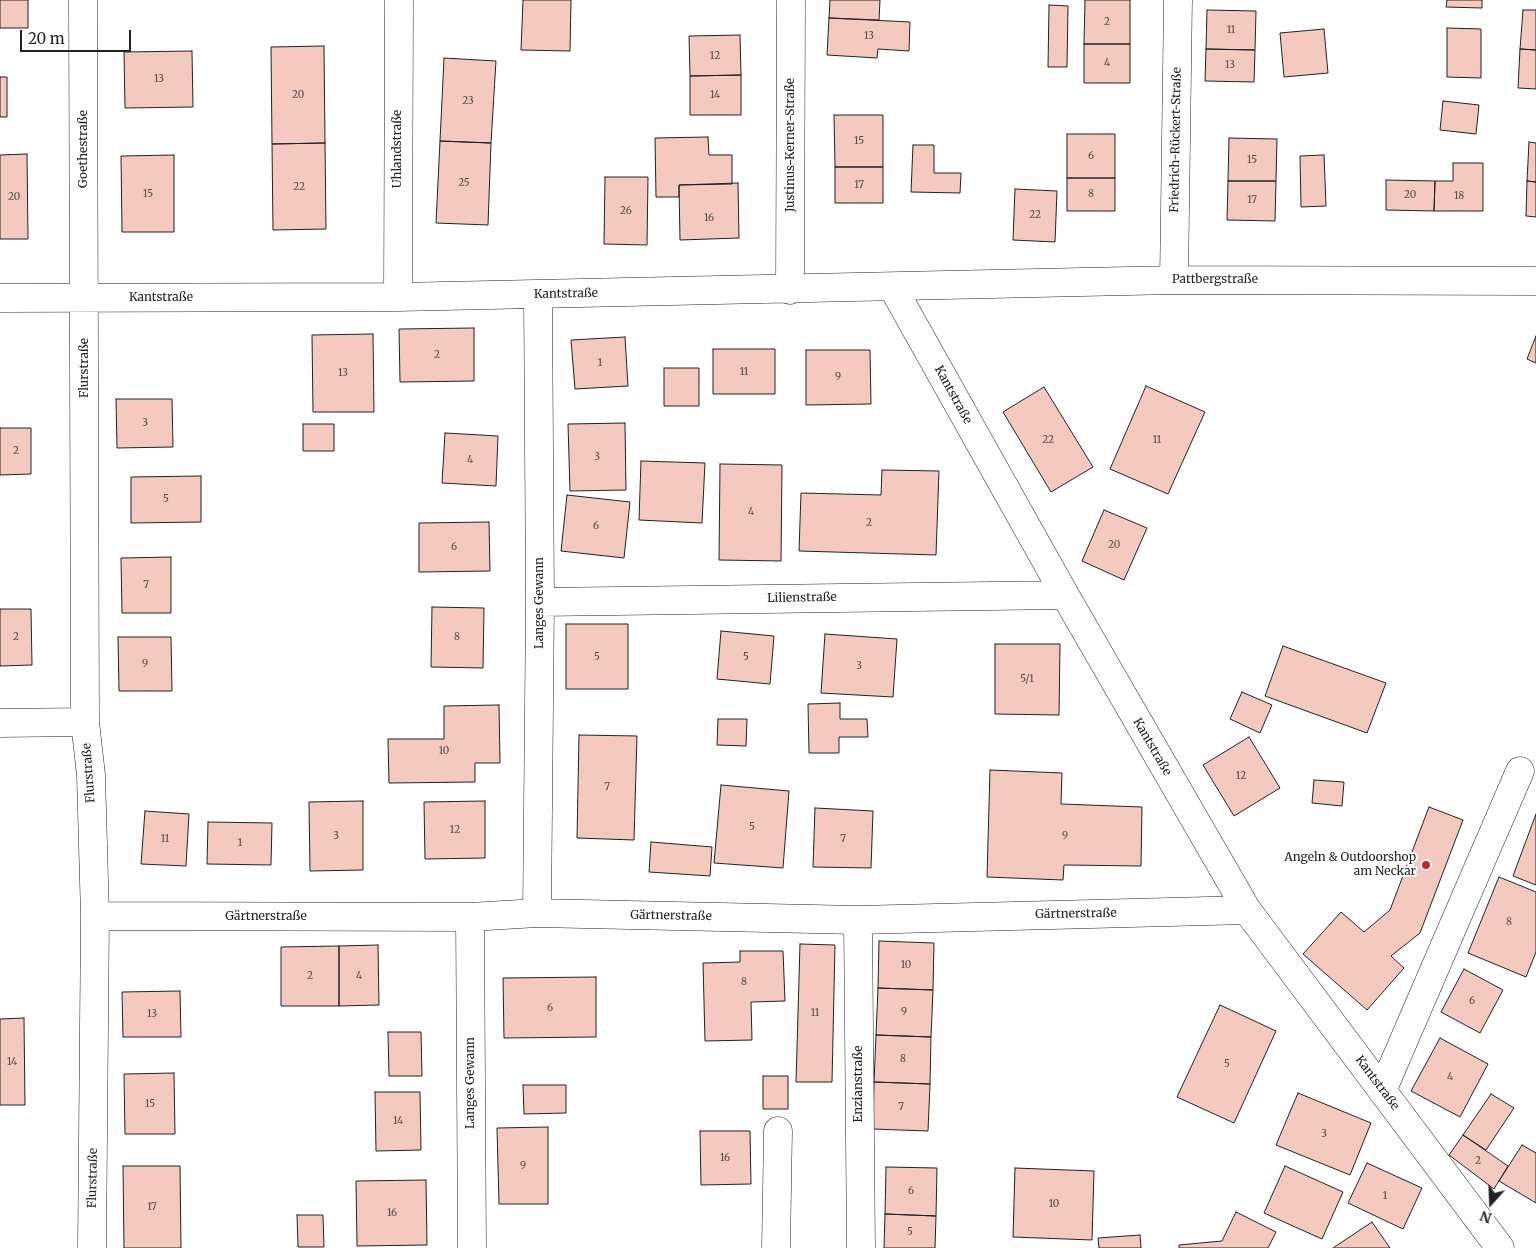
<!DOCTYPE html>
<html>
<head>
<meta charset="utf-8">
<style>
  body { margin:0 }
  #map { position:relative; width:1536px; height:1248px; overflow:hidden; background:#fff; font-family:Merriweather,serif }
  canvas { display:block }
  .north { position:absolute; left:1466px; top:1178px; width:50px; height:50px; -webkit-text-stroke:4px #fff; paint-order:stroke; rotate:200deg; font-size:14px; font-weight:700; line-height:20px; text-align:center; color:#222 }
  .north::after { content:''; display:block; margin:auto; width:18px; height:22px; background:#222; clip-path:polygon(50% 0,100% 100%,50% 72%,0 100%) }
  .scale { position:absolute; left:20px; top:30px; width:111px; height:22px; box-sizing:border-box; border:2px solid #222; border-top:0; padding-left:6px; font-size:15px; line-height:18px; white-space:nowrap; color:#222; -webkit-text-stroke:4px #fff; paint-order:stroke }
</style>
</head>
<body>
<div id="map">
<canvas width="1536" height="1248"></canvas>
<div class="north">N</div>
<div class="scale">20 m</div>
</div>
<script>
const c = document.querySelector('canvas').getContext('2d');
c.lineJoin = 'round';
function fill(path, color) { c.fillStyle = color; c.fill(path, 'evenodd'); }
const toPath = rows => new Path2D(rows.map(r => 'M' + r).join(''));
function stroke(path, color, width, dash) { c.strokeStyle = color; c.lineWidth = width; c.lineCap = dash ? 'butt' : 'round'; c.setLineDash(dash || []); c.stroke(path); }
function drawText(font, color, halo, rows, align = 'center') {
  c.font = font + ' Merriweather,serif'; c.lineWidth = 4; c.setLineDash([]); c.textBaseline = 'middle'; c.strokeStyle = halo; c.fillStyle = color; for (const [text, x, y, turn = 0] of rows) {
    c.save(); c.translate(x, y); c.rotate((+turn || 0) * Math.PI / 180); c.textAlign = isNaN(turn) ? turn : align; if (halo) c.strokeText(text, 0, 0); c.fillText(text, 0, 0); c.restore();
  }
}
const building = toPath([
  [0,0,28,0,28,28,0,28,0,0],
  [523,0,571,0,570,51,521,50,523,0],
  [830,0,880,0,879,20,829,18,830,0],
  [1085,0,1130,0,1130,44,1084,44,1085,0],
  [1447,0,1482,0,1482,8,1446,7,1447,0],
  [1049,5,1068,6,1067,67,1048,67,1049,5],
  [1207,10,1256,11,1255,50,1206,49,1207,10],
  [1523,10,1536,10,1536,50,1520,49,1523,10],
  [829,18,910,22,909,51,878,49,877,58,827,55,829,18],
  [1447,28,1481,29,1481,78,1447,77,1447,28],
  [1324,29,1328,73,1284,77,1280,33,1324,29],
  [740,35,741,75,690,76,689,36,740,35],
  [1084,44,1130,44,1130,83,1084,83,1084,44],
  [324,46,325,143,272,144,271,47,324,46],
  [1206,49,1255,50,1254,82,1205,81,1206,49],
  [1520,49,1536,50,1536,89,1518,88,1520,49],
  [192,51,193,107,125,108,124,52,192,51],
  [444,58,496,61,491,143,440,141,444,58],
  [741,75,741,115,690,115,690,76,741,75],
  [0,77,7,77,7,117,0,117,0,77],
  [1443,101,1479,105,1476,134,1440,130,1443,101],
  [834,115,883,115,883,167,835,167,834,115],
  [1067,134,1115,134,1115,178,1067,178,1067,134],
  [708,137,709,155,732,155,732,184,679,185,679,197,656,197,655,138,708,137],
  [1229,138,1277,139,1276,181,1228,181,1229,138],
  [440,141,491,143,488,225,436,223,440,141],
  [1529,142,1536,143,1536,182,1527,181,1529,142],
  [325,143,326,229,273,230,272,144,325,143],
  [913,145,934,145,934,173,961,173,960,193,911,192,913,145],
  [27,154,28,239,0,239,0,155,27,154],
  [174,155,174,232,122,232,121,156,174,155],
  [1324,155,1326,206,1301,207,1300,156,1324,155],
  [1453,163,1483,163,1483,211,1434,211,1435,181,1453,181,1453,163],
  [835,167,883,167,883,203,835,203,835,167],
  [605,177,648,177,647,245,604,244,605,177],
  [1067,178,1115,178,1115,211,1067,211,1067,178],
  [1386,180,1435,181,1434,211,1386,210,1386,180],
  [1228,181,1276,181,1275,221,1227,220,1228,181],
  [1527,181,1536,182,1536,217,1526,216,1527,181],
  [738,183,739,238,680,240,679,185,738,183],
  [1015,189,1057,191,1055,242,1013,240,1015,189],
  [474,328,474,381,400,382,399,329,474,328],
  [373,334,374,412,313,412,312,335,373,334],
  [1536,336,1536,363,1527,359,1536,336],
  [625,337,628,386,575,389,571,340,625,337],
  [713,349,775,349,775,394,713,394,713,349],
  [806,350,870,350,871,404,806,405,806,350],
  [664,368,699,368,699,406,664,406,664,368],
  [1146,386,1205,412,1168,494,1110,469,1146,386],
  [1044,387,1093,467,1051,492,1003,412,1044,387],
  [116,399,172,399,173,447,117,448,116,399],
  [625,423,626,490,570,491,568,424,625,423],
  [303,424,334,424,334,451,303,451,303,424],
  [0,428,31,428,31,474,0,475,0,428],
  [445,433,498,436,496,486,442,483,445,433],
  [641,461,705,463,702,523,639,520,641,461],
  [720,464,782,465,781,561,719,560,720,464],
  [882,470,939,471,936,555,799,551,801,493,881,495,882,470],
  [201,476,201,522,131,523,131,477,201,476],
  [567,495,630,502,624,558,561,551,567,495],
  [1104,510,1147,528,1124,580,1082,561,1104,510],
  [489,522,490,571,419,572,419,523,489,522],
  [171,557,171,613,122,613,121,558,171,557],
  [432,607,484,608,483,668,431,667,432,607],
  [0,609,31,609,32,665,0,666,0,609],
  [566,624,628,624,628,689,566,689,566,624],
  [721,631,774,636,770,684,717,679,721,631],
  [825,634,897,639,893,697,821,693,825,634],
  [118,637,171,637,172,691,119,691,118,637],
  [995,644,1060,644,1059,715,995,714,995,644],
  [1283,646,1386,683,1367,733,1265,696,1283,646],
  [1242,692,1272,705,1260,733,1230,719,1242,692],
  [840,703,840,719,867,719,868,737,839,737,839,753,809,753,808,704,840,703],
  [499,705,500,763,475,763,475,782,389,783,388,739,444,739,444,706,499,705],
  [718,719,747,719,746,746,717,745,718,719],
  [579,735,637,736,634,840,577,838,579,735],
  [1249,737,1280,788,1234,816,1203,765,1249,737],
  [990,770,1062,773,1061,804,1142,807,1141,866,1064,865,1063,880,987,877,990,770],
  [1314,780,1344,782,1342,806,1312,803,1314,780],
  [721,785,789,791,783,868,714,863,721,785],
  [363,801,363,870,310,871,309,802,363,801],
  [485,801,485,858,425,859,424,802,485,801],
  [1429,807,1463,820,1420,933,1391,956,1404,968,1367,1010,1303,954,1341,912,1364,932,1390,910,1429,807],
  [815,808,873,811,871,868,813,867,815,808],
  [145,811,189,814,186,866,141,864,145,811],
  [1536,814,1536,885,1513,876,1536,814],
  [208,822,272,823,271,865,207,864,208,822],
  [651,842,712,847,710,876,649,872,651,842],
  [1499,877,1536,892,1536,952,1526,977,1468,953,1499,877],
  [879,941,934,943,933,990,878,988,879,941],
  [800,944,835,945,832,1082,796,1082,800,944],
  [378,945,379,1005,339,1006,339,946,378,945],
  [339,946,339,1006,281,1006,281,947,339,946],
  [740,951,783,951,785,1001,751,1002,752,1040,705,1041,703,963,740,962,740,951],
  [1464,969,1503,990,1480,1033,1441,1012,1464,969],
  [596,977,596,1037,504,1038,503,978,596,977],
  [878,988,933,990,931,1037,876,1035,878,988],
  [180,991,181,1037,123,1037,122,992,180,991],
  [1220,1005,1276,1031,1234,1123,1177,1097,1220,1005],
  [24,1018,25,1105,0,1105,0,1019,24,1018],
  [388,1032,421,1032,422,1076,389,1076,388,1032],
  [876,1035,931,1037,930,1084,874,1082,876,1035],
  [1440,1038,1488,1064,1460,1117,1411,1091,1440,1038],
  [174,1073,175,1134,125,1134,124,1074,174,1073],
  [763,1076,788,1076,788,1109,763,1109,763,1076],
  [874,1082,930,1084,928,1131,873,1129,874,1082],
  [523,1085,566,1085,566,1113,524,1114,523,1085],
  [375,1092,420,1092,421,1150,376,1151,375,1092],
  [1298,1093,1371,1123,1350,1175,1276,1145,1298,1093],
  [1491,1094,1514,1108,1486,1150,1463,1135,1491,1094],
  [548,1127,548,1204,499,1204,497,1128,548,1127],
  [700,1131,750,1131,751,1184,701,1185,700,1131],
  [1463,1135,1508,1166,1494,1189,1449,1155,1463,1135],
  [1522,1145,1536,1153,1536,1203,1499,1181,1522,1145],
  [1367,1163,1422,1188,1403,1229,1348,1203,1367,1163],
  [123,1166,180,1166,181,1248,124,1248,123,1166],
  [1285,1166,1343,1192,1322,1239,1264,1213,1285,1166],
  [886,1167,937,1168,936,1216,885,1214,886,1167],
  [1015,1168,1094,1171,1092,1240,1013,1237,1015,1168],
  [426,1180,427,1245,357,1246,356,1181,426,1180],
  [1236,1212,1276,1232,1268,1248,1179,1248,1179,1245,1222,1241,1236,1212],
  [885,1214,936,1216,935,1248,884,1248,885,1214],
  [297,1215,323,1215,324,1247,298,1247,297,1215],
  [1372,1222,1390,1248,1333,1248,1372,1222],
  [1140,1235,1141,1248,1099,1248,1098,1238,1140,1235]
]);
fill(building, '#f3c9c0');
stroke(building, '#222', 1);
const minor = toPath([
  [83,0,85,722,91,775,95,916,92,1248],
  [1174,280,1178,0],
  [893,288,1065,595,1247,910,1500,1248],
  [790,290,791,0],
  [398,297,399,0],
  [0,298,398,297,1174,280,1536,281],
  [540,602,1065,595],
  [0,723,85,722],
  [537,913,540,602,538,294],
  [95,916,470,917,537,913,858,920,1247,910],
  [470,917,472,1248],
  [858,920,861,1248],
  [1382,1091,1520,771],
  [776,1248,778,1131]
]);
stroke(minor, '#222', 29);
stroke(minor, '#fff', 28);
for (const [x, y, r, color] of [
  [1426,865,5,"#c62828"]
]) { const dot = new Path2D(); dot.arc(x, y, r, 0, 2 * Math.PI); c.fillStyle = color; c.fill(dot); stroke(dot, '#fff', 2); }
drawText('10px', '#564c4a', null, [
  ["2",1107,22],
  ["11",1231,30],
  ["13",869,36],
  ["12",715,56],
  ["4",1107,63],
  ["13",1230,65],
  ["13",159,79],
  ["20",298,95],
  ["14",715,95],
  ["23",468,101],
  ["15",859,141],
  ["6",1091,156],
  ["15",1252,160],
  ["25",464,183],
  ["17",859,185],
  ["22",299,187],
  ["15",148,194],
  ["8",1091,194],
  ["20",1410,195],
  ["18",1459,196],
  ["20",14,197],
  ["17",1252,200],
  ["26",626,211],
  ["22",1035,215],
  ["16",709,218],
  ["2",437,355],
  ["1",600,363],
  ["11",744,372],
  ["13",343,373],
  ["9",838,377],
  ["3",145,423],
  ["22",1048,440],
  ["11",1157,440],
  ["2",16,451],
  ["3",597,457],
  ["4",470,460],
  ["5",166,499],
  ["4",751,512],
  ["2",869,523],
  ["6",596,526],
  ["20",1114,545],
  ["6",454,547],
  ["7",146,585],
  ["2",16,637],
  ["8",457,637],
  ["5",597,657],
  ["5",746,657],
  ["9",145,664],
  ["3",859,666],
  ["5/1",1027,679],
  ["10",444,751],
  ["12",1241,776],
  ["7",607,787],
  ["5",752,827],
  ["12",455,830],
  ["3",336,836],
  ["9",1065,836],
  ["11",165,839],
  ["7",843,839],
  ["1",240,843],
  ["8",1509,922],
  ["10",906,965],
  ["2",310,976],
  ["4",359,976],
  ["8",744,982],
  ["6",1472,1001],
  ["6",550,1008],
  ["9",904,1012],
  ["11",815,1013],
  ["13",152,1014],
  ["8",903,1059],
  ["14",12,1062],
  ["5",1227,1064],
  ["4",1450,1077],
  ["15",150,1104],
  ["7",901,1107],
  ["14",398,1121],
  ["3",1324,1134],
  ["16",725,1158],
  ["2",1478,1161],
  ["9",523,1166],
  ["6",911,1191],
  ["1",1385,1196],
  ["10",1054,1204],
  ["17",152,1207],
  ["16",392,1213],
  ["5",910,1232]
]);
drawText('12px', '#222', '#fff', [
  ["Friedrich-Rückert-Straße",1176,140,-89],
  ["Justinus-Kerner-Straße",791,145,-90],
  ["Goethestraße",84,149,-90],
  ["Uhlandstraße",398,149,-90],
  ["Pattbergstraße",1215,280],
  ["Kantstraße",566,294,-1],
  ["Kantstraße",161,298],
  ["Flurstraße",85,368,-90],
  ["Kantstraße",953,395,61],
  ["Lilienstraße",802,598,-1],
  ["Langes Gewann",540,603,-90],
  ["Kantstraße",1152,747,60],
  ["Flurstraße",89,773,-94],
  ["Gärtnerstraße",1076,914,-1],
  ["Gärtnerstraße",671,916,1],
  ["Gärtnerstraße",266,917],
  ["Langes Gewann",471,1083,-90],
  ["Kantstraße",1377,1083,53],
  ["Enzianstraße",859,1084,-90],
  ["Flurstraße",93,1178,-89]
]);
drawText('12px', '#222', '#fff', [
  ["Angeln & Outdoorshop",1416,858],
  ["am Neckar",1416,872]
], 'right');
</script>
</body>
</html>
